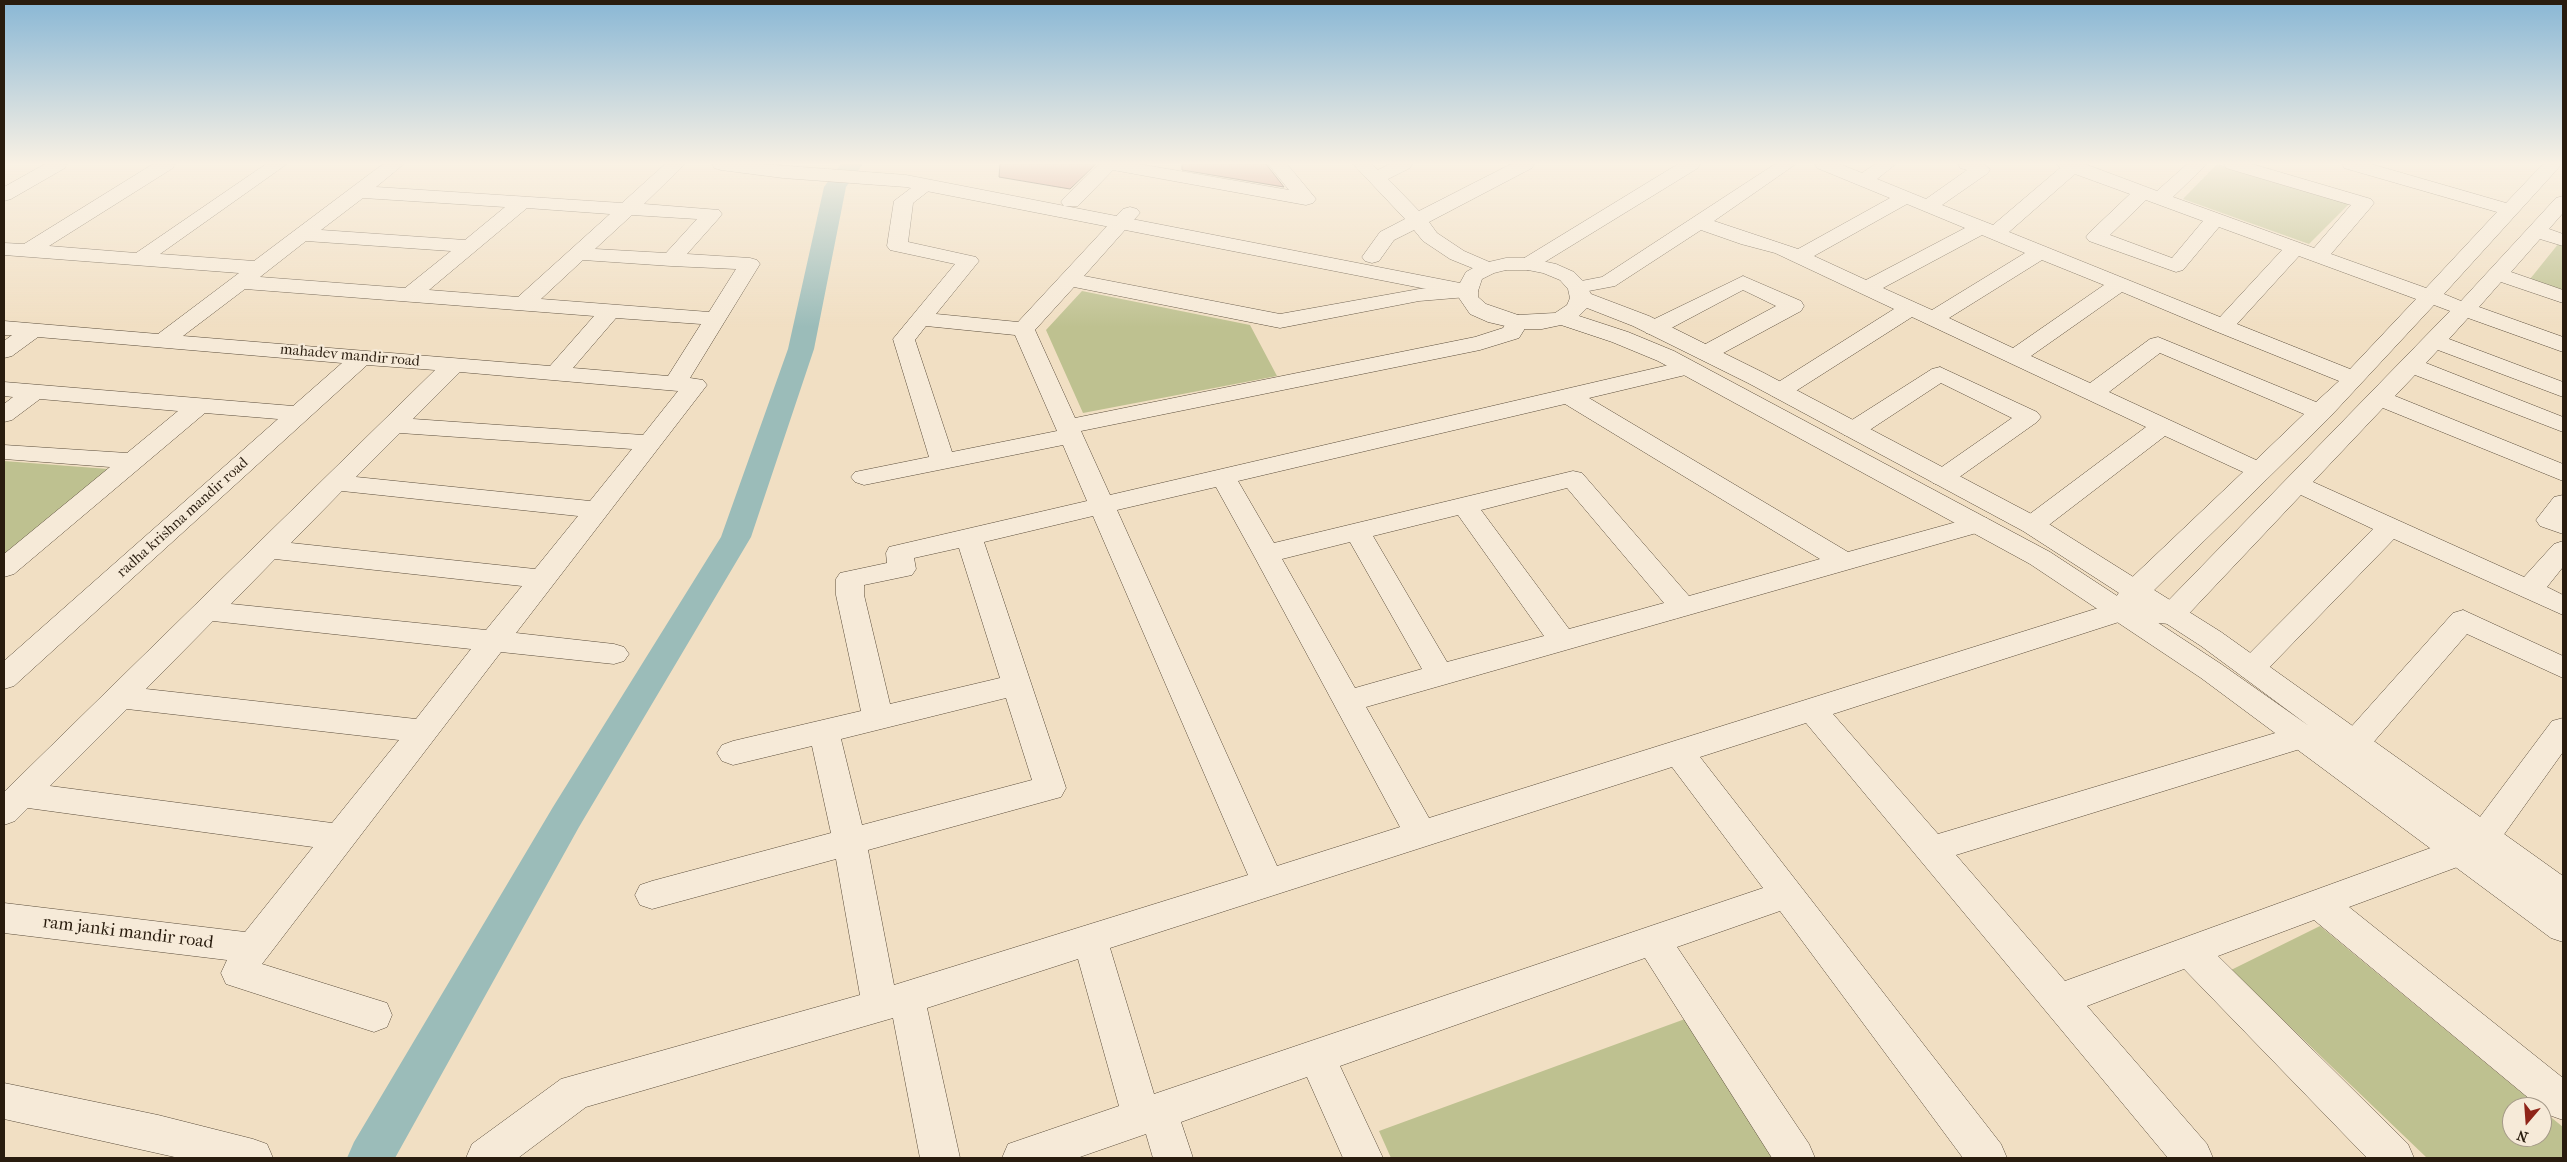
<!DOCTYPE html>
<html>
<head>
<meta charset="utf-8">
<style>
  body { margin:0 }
  #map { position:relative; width:2567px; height:1162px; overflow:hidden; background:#f1dfc3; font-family:"IM FELL French Canon",serif }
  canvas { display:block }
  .frame { position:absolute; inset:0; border:5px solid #291c0e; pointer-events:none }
  .north { position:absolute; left:2502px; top:1097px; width:50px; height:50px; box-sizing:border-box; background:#f6ead8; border:1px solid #a49887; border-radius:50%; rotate:198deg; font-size:14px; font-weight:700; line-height:20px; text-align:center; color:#291c0e }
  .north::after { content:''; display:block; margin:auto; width:18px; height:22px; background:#8f2418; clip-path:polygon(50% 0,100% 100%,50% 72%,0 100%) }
</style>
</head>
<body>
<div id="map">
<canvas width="2567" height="1162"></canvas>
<div class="frame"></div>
<div class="north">N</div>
</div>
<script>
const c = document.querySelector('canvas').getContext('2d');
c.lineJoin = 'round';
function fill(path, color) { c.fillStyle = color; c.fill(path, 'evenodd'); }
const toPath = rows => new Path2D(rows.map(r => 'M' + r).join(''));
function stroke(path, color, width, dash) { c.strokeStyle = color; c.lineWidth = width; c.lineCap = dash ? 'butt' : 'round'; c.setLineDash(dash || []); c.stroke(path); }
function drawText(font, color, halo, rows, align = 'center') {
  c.font = font + ' "IM FELL French Canon",serif'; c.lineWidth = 4.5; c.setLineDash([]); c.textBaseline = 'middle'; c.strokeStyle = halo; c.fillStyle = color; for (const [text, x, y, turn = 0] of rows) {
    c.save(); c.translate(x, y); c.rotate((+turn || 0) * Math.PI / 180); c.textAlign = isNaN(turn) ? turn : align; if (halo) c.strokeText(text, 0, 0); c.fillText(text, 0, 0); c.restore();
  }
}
fill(toPath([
  [2217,164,2349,204,2309,244,2183,199],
  [2559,243,2563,244,2563,291,2530,279],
  [1082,291,1250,325,1277,376,1083,413,1046,330],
  [4,461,108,469,4,555],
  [2320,926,2539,1107,2512,1107,2512,1137,2542,1137,2542,1110,2563,1127,2563,1158,2427,1158,2231,970],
  [1685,1019,1777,1158,1391,1158,1379,1131]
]), '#bec190');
fill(toPath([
  [841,164,863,164,846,187,814,349,751,537,579,827,395,1158,347,1158,354,1142,553,807,721,537,788,349,824,187,841,164]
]), '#9bbcb9');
const building = toPath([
  [1000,164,1096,164,1070,189,999,177,1000,164],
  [1182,164,1266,164,1284,187,1182,170,1182,164]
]);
fill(building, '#cf887c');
stroke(building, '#291c0e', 1);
const minor = toPath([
  [45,164,67,164,65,168,11,199,4,201,4,187,45,164],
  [153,164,175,164,173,168,49,246,136,253,266,164,287,164,160,254,254,261,383,164,404,164,376,187,622,203,665,164,685,164,644,204,719,210,722,214,719,218,687,254,750,258,757,260,760,264,690,378,703,380,707,385,516,633,614,644,624,647,629,654,624,661,614,664,501,652,262,964,387,1003,392,1015,387,1027,374,1032,226,984,221,973,227,960,4,933,4,903,245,932,313,847,28,808,15,821,4,825,4,792,435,370,367,365,14,686,4,689,4,661,278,419,205,413,14,574,4,577,4,554,110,467,4,459,4,445,127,453,178,411,40,399,12,420,4,422,4,404,13,397,4,396,4,382,293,406,342,363,38,337,12,356,4,358,4,341,12,335,4,335,4,321,158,334,239,273,4,255,4,243,24,244,153,164],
  [363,198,505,207,465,240,321,230,363,198],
  [527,208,610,214,518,297,429,290,527,208],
  [632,215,697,219,666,253,595,249,632,215],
  [306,241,451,251,405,288,260,277,306,241],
  [583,260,671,266,736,269,709,312,541,299,583,260],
  [245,289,594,316,550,366,183,336,245,289],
  [616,318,701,324,668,376,573,368,616,318],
  [460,372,678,391,643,435,413,419,460,372],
  [400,433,632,449,590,501,356,477,400,433],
  [342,491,578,516,535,569,291,543,342,491],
  [275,559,522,586,486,630,231,604,275,559],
  [213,621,471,649,416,719,146,689,213,621],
  [127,709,399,740,332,823,50,786,127,709],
  [1099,164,1139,164,1289,190,1268,164,1287,164,1316,199,1313,203,1306,205,1113,170,1078,206,1064,206,1061,202,1064,198,1099,164],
  [1353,164,1372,164,1378,170,1389,164,1412,164,1410,168,1388,179,1419,211,1511,164,1534,164,1532,168,1429,222,1437,233,1464,251,1494,264,1497,268,1494,272,1487,274,1450,259,1423,241,1414,230,1394,240,1379,261,1372,263,1365,261,1362,257,1380,232,1405,219,1353,164],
  [1678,164,1700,164,1698,168,1535,268,1528,270,1521,268,1518,264,1521,260,1678,164],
  [1775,164,1796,164,1714,221,1798,249,1890,198,1817,168,1815,164,1840,164,1862,173,1875,164,1896,164,1877,179,1926,199,1967,170,1960,168,1958,164,1984,164,1990,169,1988,173,1942,205,1993,225,2060,168,2056,164,2085,164,2157,191,2187,164,2207,164,2173,197,2314,248,2351,205,2226,168,2224,164,2252,164,2371,199,2374,203,2371,207,2331,254,2426,288,2497,212,2344,168,2342,164,2371,164,2506,203,2543,164,2562,164,2444,294,2461,301,2556,198,2563,196,2563,213,2549,229,2563,234,2563,246,2540,239,2511,272,2563,290,2563,303,2501,282,2479,307,2563,337,2563,352,2468,318,2449,339,2563,382,2563,397,2438,350,2426,363,2563,417,2563,432,2415,375,2395,396,2563,464,2563,481,2383,408,2313,482,2524,577,2554,544,2563,541,2563,567,2547,587,2563,595,2563,615,2394,539,2261,676,2251,680,2241,676,2236,669,2241,662,2373,529,2301,495,2182,621,2172,624,2122,621,1833,714,1938,834,2302,725,2313,729,2317,737,2313,745,1956,855,2065,981,2447,842,2459,838,2468,842,2466,838,2471,829,2552,721,2563,718,2563,752,2495,847,2483,851,2474,848,2476,852,2471,862,2349,907,2563,1078,2563,1120,2549,1115,2314,920,2218,956,2408,1144,2414,1158,2367,1158,2184,969,2087,1006,2207,1144,2213,1158,2168,1158,1806,723,1700,757,2001,1144,2007,1158,1963,1158,1780,911,1677,947,1809,1144,1815,1158,1772,1158,1645,958,1340,1066,1383,1158,1343,1158,1307,1077,1181,1122,1193,1158,1153,1158,1146,1134,1077,1158,1002,1158,1008,1144,1119,1106,1078,959,927,1008,960,1158,920,1158,893,1018,586,1107,518,1158,466,1158,472,1144,561,1079,860,995,836,859,652,909,640,905,635,895,640,885,652,881,831,833,812,746,733,765,722,761,717,753,722,745,733,741,861,711,836,595,836,579,840,573,887,563,886,553,889,547,1087,501,1063,445,864,485,855,482,851,477,855,472,929,457,893,339,955,264,890,250,887,246,894,201,919,182,926,180,933,182,935,186,913,203,908,242,976,257,979,261,936,314,1018,322,1123,209,1130,207,1137,209,1140,213,1084,276,1280,314,1419,289,1467,285,1475,286,1478,291,1475,296,1467,297,1419,301,1280,328,1074,287,1035,330,1075,418,1475,337,1503,328,1510,317,1518,315,1526,317,1529,322,1519,338,1480,350,1081,431,1110,495,1686,361,1694,363,1697,368,1694,373,1589,398,1848,552,1978,516,1987,518,1991,524,1987,530,1366,707,1429,818,2111,604,2125,584,2243,472,2165,436,2041,531,2032,533,2023,531,2019,525,2023,519,2146,427,1912,317,1788,396,1780,398,1772,396,1768,391,1772,386,1894,309,1775,253,1741,244,1701,230,1615,286,1578,293,1571,291,1567,287,1571,283,1602,277,1775,164],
  [2075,174,2130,194,2089,233,2086,237,2089,241,2176,272,2183,270,2219,227,2282,250,2220,317,2009,232,2075,174],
  [2146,200,2203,221,2172,258,2110,235,2146,200],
  [1907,204,1965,228,1866,280,1814,256,1907,204],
  [1982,235,2025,253,1932,310,1883,288,1982,235],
  [2299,256,2416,299,2350,369,2237,324,2299,256],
  [2042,260,2104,285,2013,348,1949,318,2042,260],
  [2122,292,2215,331,2339,381,2316,402,2158,337,2150,339,2090,383,2031,356,2122,292],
  [2434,305,2450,311,2165,604,2141,603,2329,418,2434,305],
  [926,326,1015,335,1057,431,952,452,915,340,926,326],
  [2160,353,2304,414,2256,460,2109,392,2160,353],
  [1565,404,1820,559,1689,596,1582,473,1573,471,1274,543,1238,481,1565,404],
  [1216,487,1253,554,1400,827,1277,866,1117,510,1216,487],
  [1567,488,1664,603,1569,629,1481,510,1567,488],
  [1458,515,1544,636,1447,662,1373,536,1458,515],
  [1093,516,1248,875,894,985,868,850,1050,800,1061,797,1066,788,984,542,1093,516],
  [1350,542,1422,669,1355,688,1282,559,1350,542],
  [959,548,1000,678,890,704,864,595,864,585,912,575,916,569,914,558,959,548],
  [1006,698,1032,780,862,825,841,739,1006,698],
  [1672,767,1763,888,1154,1094,1110,948,1672,767],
  [1743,276,1801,301,1804,306,1801,311,1714,358,1706,360,1698,358,1695,353,1698,348,1776,306,1743,290,1662,333,1654,335,1646,333,1643,328,1646,323,1743,276],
  [1940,367,2037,412,2041,417,2037,422,1951,483,1942,486,1933,483,1929,478,1933,473,2012,418,1941,383,1862,435,1853,437,1844,435,1841,430,1844,425,1932,369,1940,367],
  [2563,495,2563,534,2540,526,2536,520,2554,497,2563,495],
  [2463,610,2563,656,2563,678,2467,634,2365,752,2354,756,2343,752,2338,744,2343,736,2453,613,2463,610],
  [4,1083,158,1115,253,1139,267,1144,273,1158,179,1158,4,1119,4,1083]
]);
const tertiary = toPath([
  [712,164,763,164,906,175,1460,283,1466,272,1480,264,1506,258,1528,258,1556,264,1574,272,1585,283,1591,294,1649,316,1764,373,2041,519,2221,632,2563,876,2563,942,2551,938,2201,678,2030,564,1658,361,1612,342,1561,325,1542,329,1518,329,1488,322,1470,314,1457,295,906,187,783,178,721,170,714,168,712,164],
  [1506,270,1528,270,1543,273,1560,280,1568,289,1570,298,1567,305,1555,313,1518,315,1486,304,1478,297,1478,291,1482,279,1494,273,1506,270],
  [1587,308,1633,326,1748,383,2023,531,2201,646,2309,726,2221,664,2050,552,1674,351,1628,332,1579,316,1587,308]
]);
stroke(minor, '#5b4d3b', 1);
stroke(tertiary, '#5b4d3b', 1);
fill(minor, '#f6ead8');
fill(tertiary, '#f6ead8');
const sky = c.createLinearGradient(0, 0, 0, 327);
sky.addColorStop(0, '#89b7d5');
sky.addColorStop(0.5, '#f9f1e4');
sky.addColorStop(1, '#f9f1e400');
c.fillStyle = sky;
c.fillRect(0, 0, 2567, 327);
drawText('15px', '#291c0e', '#f6ead8', [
  ["mahadev mandir road",350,356,5],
  ["radha krishna mandir road",183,518,-42]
]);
drawText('18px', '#291c0e', '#f6ead8', [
  ["ram janki mandir road",128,933,7]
]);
</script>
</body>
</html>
